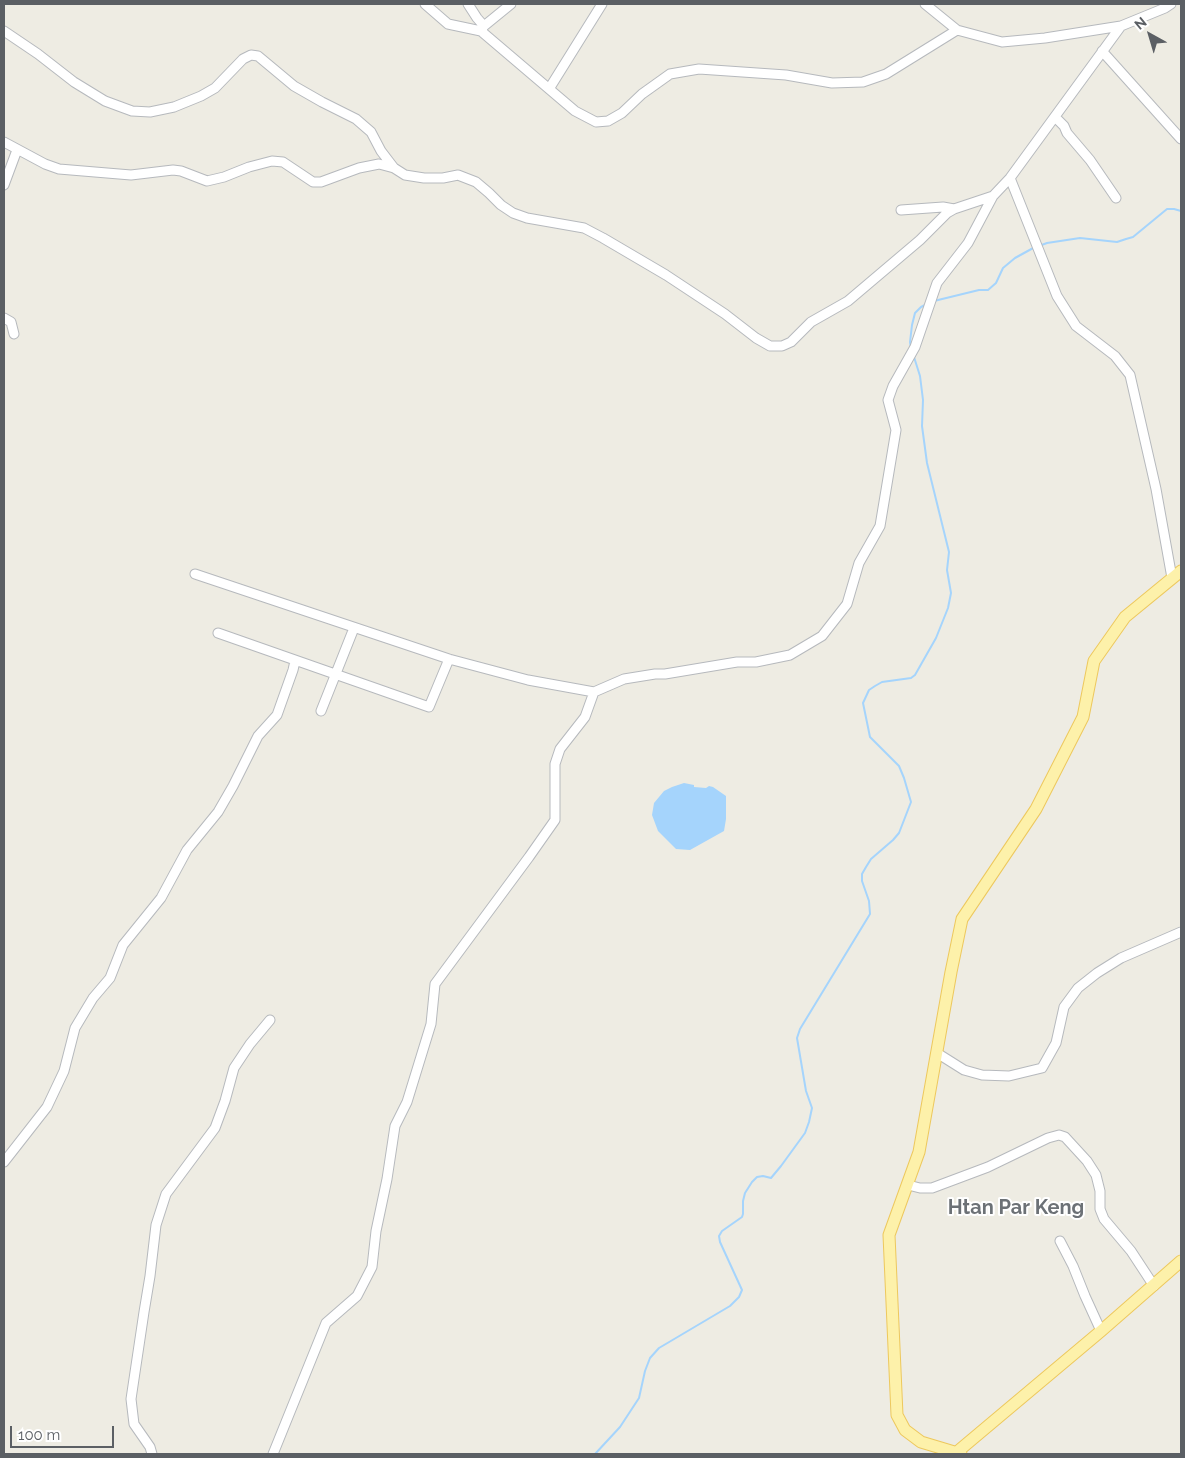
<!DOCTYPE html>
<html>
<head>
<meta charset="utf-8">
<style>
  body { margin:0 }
  #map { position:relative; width:1185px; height:1458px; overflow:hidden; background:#eeece3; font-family:Raleway,sans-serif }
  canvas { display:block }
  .frame { position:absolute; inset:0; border:5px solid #5b5f64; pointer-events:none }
  .north { position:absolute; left:1125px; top:10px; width:50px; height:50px; -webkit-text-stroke:4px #fff; paint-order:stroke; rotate:321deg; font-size:14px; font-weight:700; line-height:20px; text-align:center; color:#5b5f64 }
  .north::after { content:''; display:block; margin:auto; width:18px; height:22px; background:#5b5f64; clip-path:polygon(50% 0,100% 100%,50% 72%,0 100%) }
  .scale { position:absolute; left:10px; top:1426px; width:104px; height:22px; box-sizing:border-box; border:2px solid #5b5f64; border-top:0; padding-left:6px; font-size:15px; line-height:18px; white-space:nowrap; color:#5b5f64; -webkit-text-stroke:4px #fff; paint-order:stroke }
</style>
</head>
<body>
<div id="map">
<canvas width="1185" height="1458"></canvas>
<div class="frame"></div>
<div class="north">N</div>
<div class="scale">100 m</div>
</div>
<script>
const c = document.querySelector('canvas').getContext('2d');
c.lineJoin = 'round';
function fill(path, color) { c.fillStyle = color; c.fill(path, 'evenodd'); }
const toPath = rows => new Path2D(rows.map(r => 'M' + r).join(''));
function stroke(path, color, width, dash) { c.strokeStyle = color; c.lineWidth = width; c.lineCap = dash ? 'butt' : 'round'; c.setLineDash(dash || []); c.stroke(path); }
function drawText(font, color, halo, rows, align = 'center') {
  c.font = font + ' Raleway,sans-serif'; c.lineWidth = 4; c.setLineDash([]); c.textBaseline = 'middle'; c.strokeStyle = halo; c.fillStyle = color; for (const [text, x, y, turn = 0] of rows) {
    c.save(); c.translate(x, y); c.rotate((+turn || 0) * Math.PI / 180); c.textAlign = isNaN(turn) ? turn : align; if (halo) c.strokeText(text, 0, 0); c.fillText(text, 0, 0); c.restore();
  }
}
fill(toPath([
  [684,783,694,785,694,787,706,788,709,786,713,787,726,796,726,819,724,831,690,850,676,849,658,831,652,815,654,803,664,791,672,787]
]), '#a5d4fc');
stroke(toPath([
  [1039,246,1047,243,1080,238,1117,242,1126,239,1133,237,1167,209,1174,209,1181,211],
  [934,301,979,290,988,290,996,283,1003,268,1015,258,1035,247],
  [911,348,910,342,912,325,915,313,921,307,927,304],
  [595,1454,620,1427,639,1398,645,1371,650,1358,659,1348,730,1306,739,1297,742,1290,720,1242,719,1236,722,1231,742,1217,743,1214,743,1201,745,1193,752,1182,757,1177,763,1176,771,1178,781,1166,805,1133,809,1122,812,1108,806,1091,797,1038,800,1029,870,914,869,901,862,881,862,874,866,867,871,859,893,840,899,833,911,802,904,778,899,766,870,737,863,703,869,690,875,686,882,682,911,678,915,675,936,638,948,608,951,593,947,570,949,552,927,463,922,426,923,400,920,376,914,357]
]), '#a5d4fc', 2);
const minor = toPath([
  [425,4,448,24,481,31,575,111,596,122,608,121,622,113,642,94,670,74,699,69,786,75,832,83,863,82,886,74,957,30,1002,42,1045,38,1121,26],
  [468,4,477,18,484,26],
  [925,4,957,30],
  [4,31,38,54,74,82,105,101,132,111,150,112,174,107,201,96,215,88,243,59,251,55,258,56,294,86,322,102,356,119,371,132,381,151,394,168],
  [481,31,484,26,511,4],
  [1102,51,1181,139],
  [549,89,602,4],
  [1055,117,1064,126,1067,133,1090,160,1116,198],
  [4,142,45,164,59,169,131,175,173,170,181,171,207,181,224,177,249,167,272,161,283,162,313,182,321,182,359,168,379,164,394,168,405,175,424,178,443,178,458,175,476,182,489,193,501,205,513,213,527,218,584,228,603,238,666,275,725,314,756,338,770,346,782,346,791,342,811,322,848,301,920,240,947,213,954,209,993,196],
  [1010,178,1057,296,1076,326,1115,356,1130,375,1156,489,1172,578],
  [4,185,17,150],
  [901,210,943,207,954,209],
  [4,318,11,322,14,334],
  [195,574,449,659,528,680,594,692,624,679,655,674,665,674,737,662,756,662,790,655,822,636,847,604,859,563,880,526,896,430,888,400,893,386,915,347,937,283,968,243,993,196,1010,178,1121,26,1165,8,1171,4],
  [218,633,429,707,449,659],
  [321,711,354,628],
  [937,1053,964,1070,982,1075,1009,1076,1042,1068,1056,1043,1064,1007,1078,988,1097,973,1121,958,1181,932],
  [4,1162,47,1107,64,1071,75,1028,93,998,110,978,123,945,161,898,187,850,218,812,233,786,258,736,277,715,293,670,295,661],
  [908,1185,920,1188,932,1188,988,1167,1048,1138,1059,1135,1065,1137,1087,1161,1096,1175,1100,1191,1100,1209,1104,1219,1131,1251,1154,1286],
  [1060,1241,1073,1266,1085,1296,1101,1331],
  [152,1454,150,1447,134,1424,131,1399,144,1312,150,1276,156,1225,166,1194,215,1128,225,1101,234,1068,250,1044,270,1020],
  [273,1454,326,1323,357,1296,372,1267,376,1231,387,1179,395,1126,407,1102,431,1024,435,984,529,857,555,820,555,764,560,749,585,717,594,692]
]);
const major = toPath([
  [957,1452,1101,1331,1181,1261],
  [961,1454,921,1442,905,1430,897,1415,889,1235,919,1152,951,972,962,919,1036,809,1083,717,1094,661,1125,617,1181,571]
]);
stroke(minor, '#b6b9bd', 11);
stroke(major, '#edc85d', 13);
stroke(minor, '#fff', 9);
stroke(major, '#fdf1aa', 11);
drawText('bold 20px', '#6c7176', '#fff', [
  ["Htan Par Keng",1016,1208]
]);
</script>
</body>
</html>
